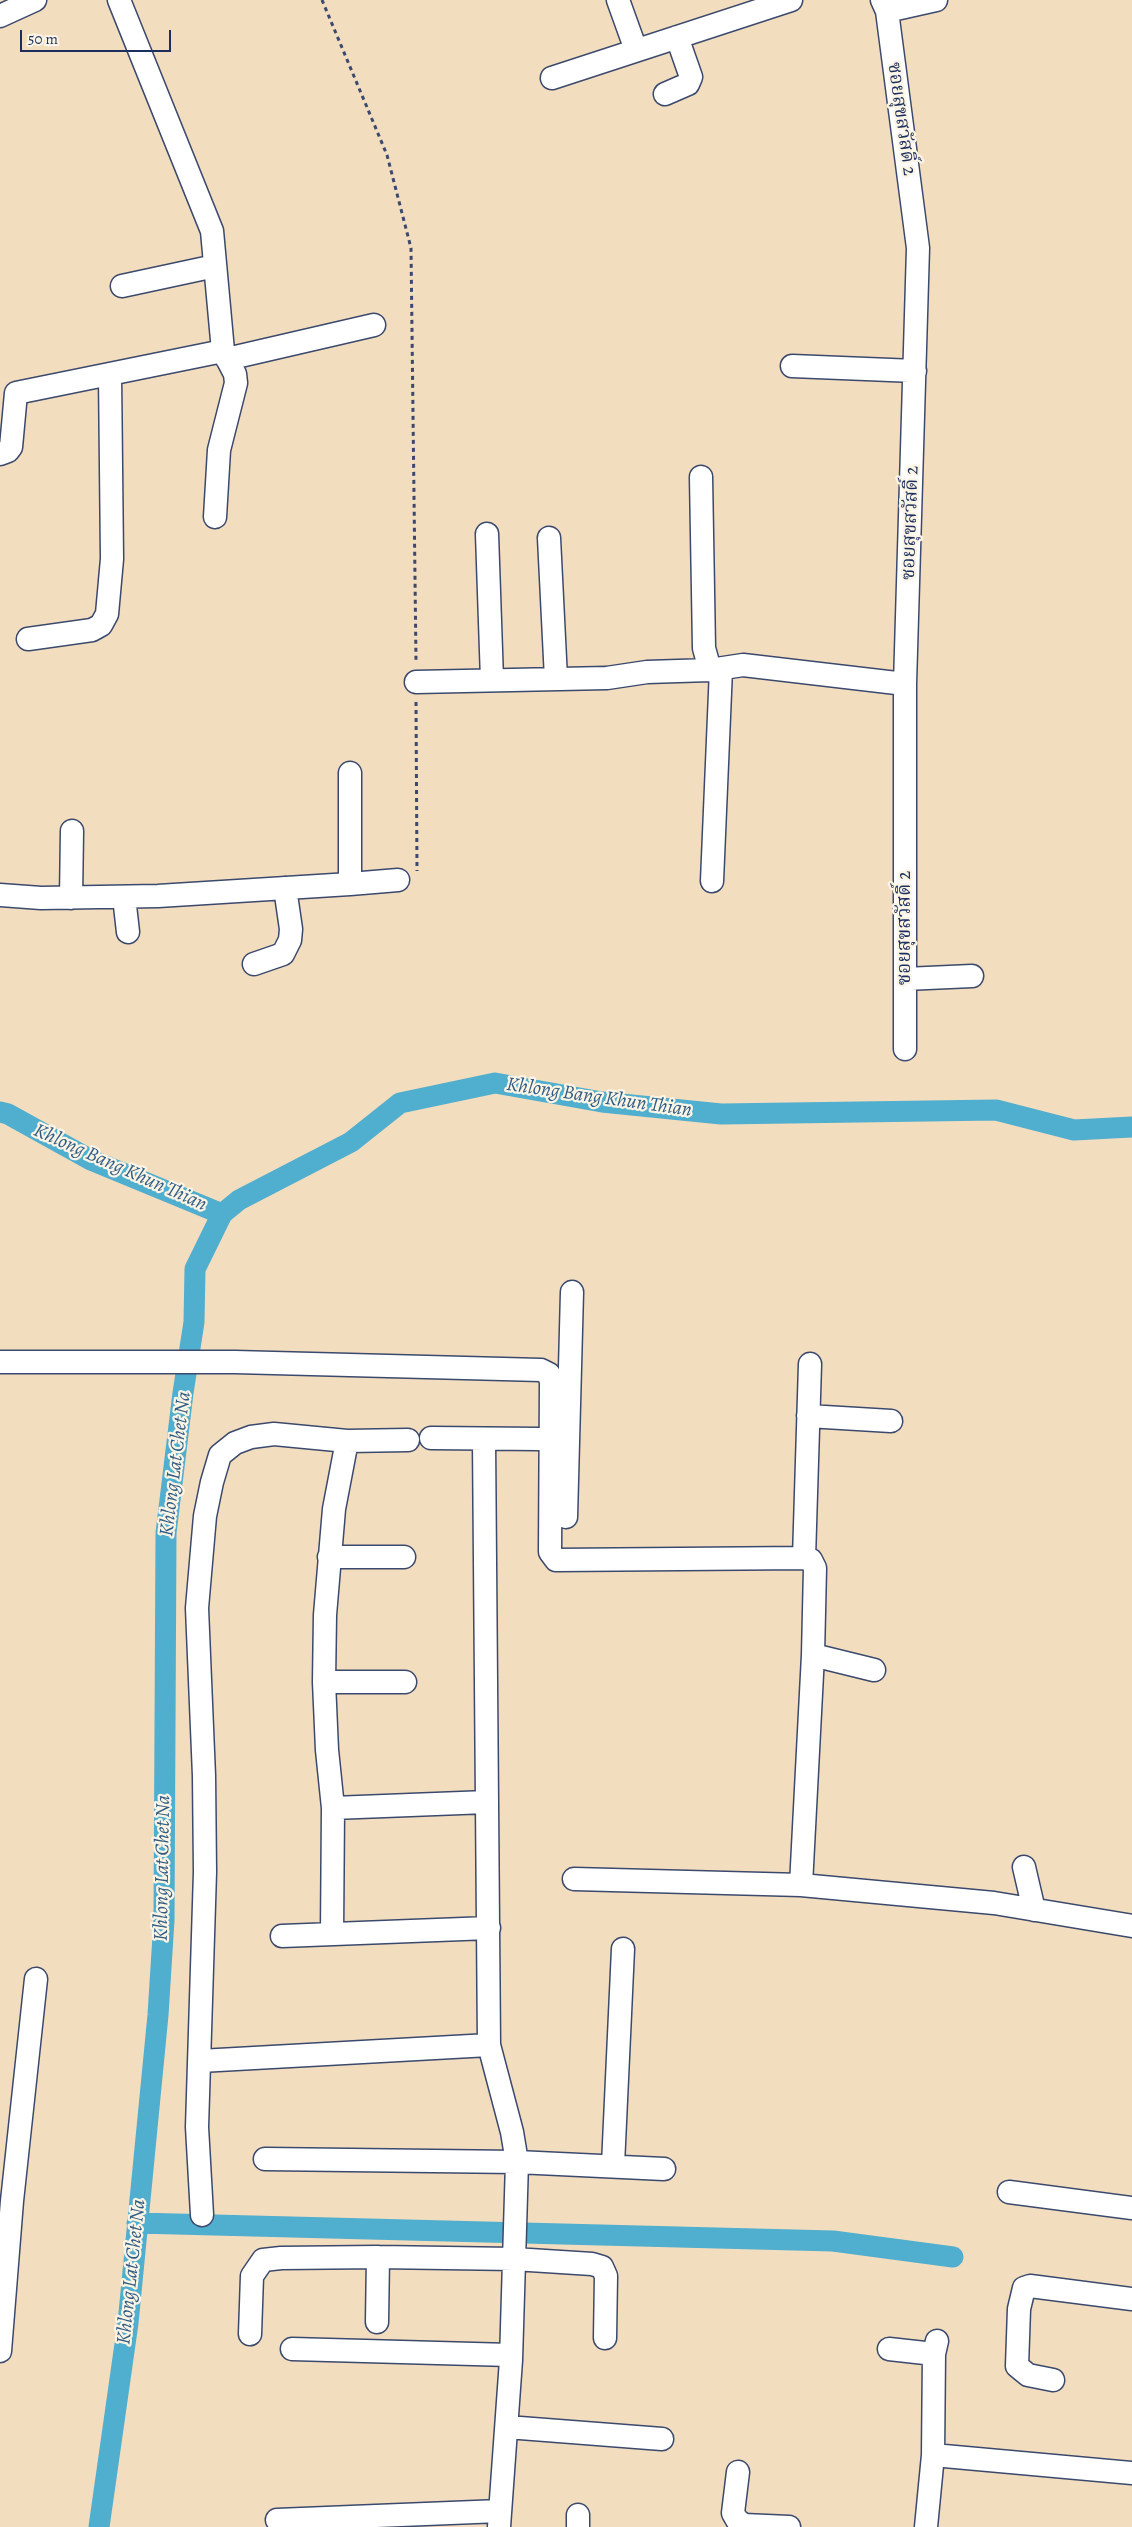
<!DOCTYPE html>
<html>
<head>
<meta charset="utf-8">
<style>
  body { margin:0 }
  #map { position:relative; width:1132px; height:2527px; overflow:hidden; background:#f3ddbf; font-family:Alegreya,serif }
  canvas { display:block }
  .scale { position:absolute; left:20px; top:30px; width:151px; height:22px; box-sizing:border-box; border:2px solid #1b2f5e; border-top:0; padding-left:6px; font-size:15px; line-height:18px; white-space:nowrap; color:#1b2f5e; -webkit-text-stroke:4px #fcf5e5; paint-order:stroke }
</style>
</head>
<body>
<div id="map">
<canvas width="1132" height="2527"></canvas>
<div class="scale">50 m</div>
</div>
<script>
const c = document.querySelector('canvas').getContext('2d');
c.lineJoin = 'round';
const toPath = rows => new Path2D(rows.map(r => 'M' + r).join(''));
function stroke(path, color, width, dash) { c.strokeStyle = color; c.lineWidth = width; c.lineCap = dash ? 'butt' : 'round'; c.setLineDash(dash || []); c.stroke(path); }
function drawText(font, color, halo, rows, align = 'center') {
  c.font = font + ' Alegreya,"Noto Serif Thai",serif'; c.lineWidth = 4.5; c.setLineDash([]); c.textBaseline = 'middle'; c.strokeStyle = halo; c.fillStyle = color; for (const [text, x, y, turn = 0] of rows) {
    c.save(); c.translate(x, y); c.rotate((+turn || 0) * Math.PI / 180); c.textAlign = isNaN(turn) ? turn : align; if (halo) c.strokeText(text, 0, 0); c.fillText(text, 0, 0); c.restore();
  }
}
stroke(toPath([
  [0,1112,8,1114,91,1160,222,1214],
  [137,2223,833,2241,953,2257],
  [99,2527,128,2323,158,2015,164,1920,166,1533,183,1393,194,1322,195,1269,222,1214,239,1200,351,1142,400,1103,495,1083,602,1102,721,1114,996,1110,1074,1130,1132,1127]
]), '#50aece', 21);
const minor = toPath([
  [618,0,636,50],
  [882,0,887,11,918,248,905,684,905,1049],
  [887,11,936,0],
  [0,16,35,0],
  [552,78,791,0],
  [665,94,688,84,691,77,677,37],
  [122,286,215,266],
  [227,359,374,325],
  [792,366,915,371],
  [0,454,8,451,11,447,16,393,223,351,212,231,119,0],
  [701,477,704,648,710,670],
  [215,517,219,450,236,383,235,374,223,351],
  [487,534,492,680],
  [549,538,556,679],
  [28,639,92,630,101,625,107,614,112,559,110,374],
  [416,682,607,678,647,672,710,670,743,665,905,684],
  [712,881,721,669],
  [350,884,398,880],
  [0,895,41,898,158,896,350,884,350,773],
  [124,897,128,932],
  [71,898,72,831],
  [254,964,283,954,290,940,291,929,285,888],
  [905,979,972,976],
  [0,1362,235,1362,541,1370,549,1374,551,1382,550,1552,556,1560,804,1558,811,1560,815,1568,813,1655,801,1885],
  [808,1416,891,1421],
  [431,1438,539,1439],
  [484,1440,489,2045,512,2132,517,2162,511,2360,499,2527],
  [566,1517,572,1292],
  [329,1557,404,1557],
  [804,1558,810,1364],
  [813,1655,874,1670],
  [324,1682,405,1682],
  [333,1808,487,1802],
  [1024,1867,1034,1910],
  [574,1879,801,1885,994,1903,1132,1926],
  [332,1934,333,1808,327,1750,324,1682,325,1615,334,1509,347,1441],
  [282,1936,489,1928],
  [200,2061,489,2045],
  [265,2159,517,2162,664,2169],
  [613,2165,623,1949],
  [1009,2192,1132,2208],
  [202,2215,197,2127,205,1872,204,1776,197,1608,205,1516,212,1482,220,1455,235,1443,251,1437,274,1434,347,1441,408,1440],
  [377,2322,378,2257],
  [250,2334,252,2276,263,2260,281,2258,378,2257,514,2259,592,2264,602,2267,606,2276,605,2338],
  [292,2349,510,2355],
  [889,2349,934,2354],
  [0,2351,12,2201,36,1979],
  [1053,2380,1028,2375,1017,2366,1019,2309,1024,2288,1030,2286,1132,2299],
  [507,2427,662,2439],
  [933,2455,1132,2473],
  [738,2472,733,2513,737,2520,744,2525,789,2527],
  [277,2520,500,2511],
  [578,2527,578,2515],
  [926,2527,933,2455,934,2354,937,2341]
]);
stroke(minor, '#3b496d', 25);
stroke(toPath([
  [322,0,387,155,411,248,416,661],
  [416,702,417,871]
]), '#3b496d', 3, [4, 4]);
stroke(minor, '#fff', 22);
drawText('19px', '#1b2f5e', '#fcf5e5', [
  ["ซอยสุขสวัสดิ์ 2",901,119,82],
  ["ซอยสุขสวัสดิ์ 2",911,523,-88],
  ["ซอยสุขสวัสดิ์ 2",905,928,-90]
]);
drawText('italic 20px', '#2e5b85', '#fcf5e5', [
  ["Khlong Bang Khun Thian",599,1098,8],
  ["Khlong Bang Khun Thian",120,1168,24],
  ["Khlong Lat Chet Na",176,1464,-83],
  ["Khlong Lat Chet Na",163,1868,-89],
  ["Khlong Lat Chet Na",132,2272,-84]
]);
</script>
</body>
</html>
